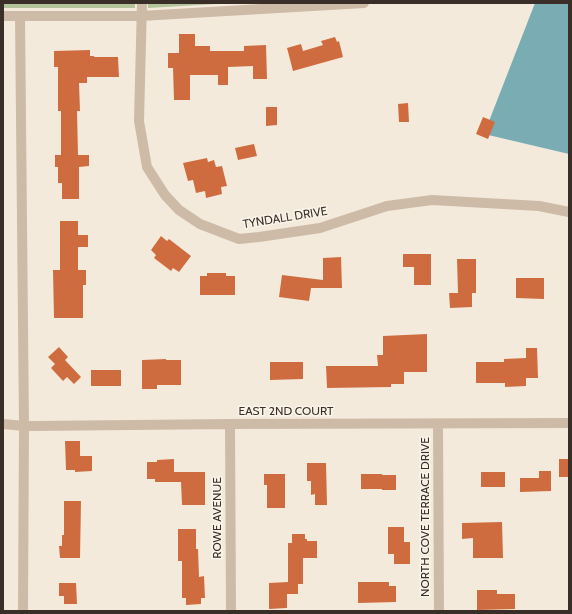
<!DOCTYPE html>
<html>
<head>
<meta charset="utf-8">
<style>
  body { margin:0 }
  #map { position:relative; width:572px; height:614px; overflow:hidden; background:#f4eadc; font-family:Cabin,sans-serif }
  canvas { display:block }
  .frame { position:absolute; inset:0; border:4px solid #392e28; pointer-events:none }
</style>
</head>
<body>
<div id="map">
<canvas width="572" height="614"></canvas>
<div class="frame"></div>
</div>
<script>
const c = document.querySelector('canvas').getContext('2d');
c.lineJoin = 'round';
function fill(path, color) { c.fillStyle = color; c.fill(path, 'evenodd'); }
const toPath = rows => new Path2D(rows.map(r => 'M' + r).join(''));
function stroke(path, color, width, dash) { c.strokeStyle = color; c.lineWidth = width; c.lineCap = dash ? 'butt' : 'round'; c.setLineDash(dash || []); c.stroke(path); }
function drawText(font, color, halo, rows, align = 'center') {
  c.font = font + ' Cabin,sans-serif'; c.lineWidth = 3; c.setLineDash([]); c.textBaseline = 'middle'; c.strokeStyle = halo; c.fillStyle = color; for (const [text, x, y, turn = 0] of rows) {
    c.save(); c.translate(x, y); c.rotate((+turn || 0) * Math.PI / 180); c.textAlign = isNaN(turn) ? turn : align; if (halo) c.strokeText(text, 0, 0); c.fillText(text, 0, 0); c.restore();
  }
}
fill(toPath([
  [3,3,135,3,135,8,3,8],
  [148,3,234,3,148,8]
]), '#b3c49b');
fill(toPath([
  [535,3,569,3,569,154,484,134]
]), '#79adb3');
fill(toPath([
  [179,34,195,34,195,46,210,46,210,51,244,51,244,46,266,45,267,79,253,79,253,66,228,67,228,85,218,85,218,75,190,75,190,100,174,100,173,68,168,68,168,53,179,53],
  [335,37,337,42,339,41,343,57,293,71,287,48,301,44,303,51,323,45,321,41],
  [90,50,90,56,94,56,94,57,118,57,119,77,87,77,87,83,79,83,80,111,77,111,78,155,89,155,89,166,79,167,79,199,62,199,62,183,58,183,58,167,55,167,55,155,61,155,61,111,58,111,58,67,54,67,54,51],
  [408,103,409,122,399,122,398,104],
  [266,107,277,107,277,125,266,126],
  [483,117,495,122,488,139,476,134],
  [254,144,257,156,238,160,235,148],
  [207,158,208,162,214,160,216,167,222,166,227,186,221,187,222,194,206,198,205,191,196,193,193,180,188,181,183,163],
  [60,221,78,221,78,235,88,235,88,247,78,247,78,270,86,270,86,285,83,285,83,318,54,318,53,270,60,270],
  [161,236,167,241,169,239,191,256,179,272,173,268,171,271,154,258,156,255,151,250],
  [403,254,431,254,431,285,414,285,414,267,403,267],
  [341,257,342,288,311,288,309,301,279,297,282,275,323,280,323,258],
  [457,259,476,259,476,293,472,293,472,307,450,308,449,293,458,293],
  [207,273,226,273,226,276,235,276,235,295,200,295,200,276,207,276],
  [516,278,544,278,544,299,516,298],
  [427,334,427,372,404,372,404,384,391,384,391,387,327,388,326,366,378,366,377,355,383,355,383,336],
  [59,347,68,357,65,360,81,377,74,384,67,377,63,381,51,368,55,364,48,357],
  [526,348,537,348,538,378,526,378,526,386,505,387,505,383,476,383,476,362,504,362,504,359,526,358],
  [166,359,166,360,181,360,181,385,157,385,157,389,142,389,142,360],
  [270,362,303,362,303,379,270,380],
  [91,370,121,370,121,386,91,386],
  [65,441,80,441,80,456,92,456,92,471,75,472,75,470,66,470],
  [174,459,174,472,205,472,205,505,182,505,181,482,155,482,155,479,147,479,147,462,157,462,157,460],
  [559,459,569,459,569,477,559,477],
  [307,463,326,463,327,505,315,505,315,494,311,495,311,481,307,481],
  [539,471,551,471,551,491,520,492,520,478,539,478],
  [481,472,505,472,505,487,481,487],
  [264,474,285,474,285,508,267,508,267,485,264,485],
  [361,474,382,474,382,475,396,475,396,490,382,490,382,489,361,489],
  [64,501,81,501,80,558,60,558,59,546,62,546,62,535,64,535],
  [502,522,503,558,473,558,473,538,462,539,462,523],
  [388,527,404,527,404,542,410,542,410,564,394,564,394,554,388,554],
  [178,529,196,529,196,549,198,549,199,577,204,576,205,598,201,598,201,604,186,605,186,598,182,598,182,561,178,561],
  [292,534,305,534,305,539,307,539,307,541,317,541,317,558,303,558,303,584,298,584,298,594,287,594,287,608,269,609,269,583,288,582,288,543,292,543],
  [358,582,389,582,389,586,396,586,396,602,358,603],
  [59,583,76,583,77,604,64,604,64,596,59,596],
  [477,590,497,590,497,594,515,594,515,609,477,610]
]), '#cf6c3f');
stroke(toPath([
  [142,3,139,121,147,167,165,195,179,210,200,224,239,239,259,237,320,228,387,206,432,200,539,206,569,212],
  [3,16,141,16,364,3],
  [20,16,24,426,23,611],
  [3,424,24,426,33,426,230,424,569,423],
  [230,424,231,611],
  [438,424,439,611]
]), '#cdbba7', 10);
drawText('12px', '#392e28', '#fbf4e9', [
  ["TYNDALL DRIVE",285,218,-9],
  ["EAST 2ND COURT",286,411],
  ["NORTH COVE TERRACE DRIVE",425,517,-90],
  ["ROWE AVENUE",217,518,-90]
]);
</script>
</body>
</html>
